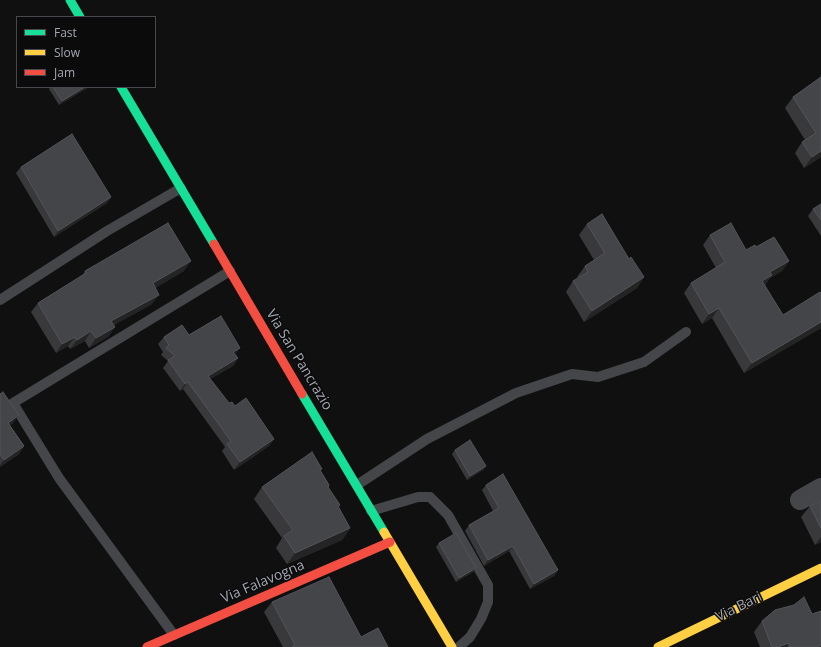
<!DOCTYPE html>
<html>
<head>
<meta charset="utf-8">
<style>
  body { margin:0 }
  #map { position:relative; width:821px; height:647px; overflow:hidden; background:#101011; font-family:"Open Sans",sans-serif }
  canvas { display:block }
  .legend { position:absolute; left:16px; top:16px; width:140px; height:72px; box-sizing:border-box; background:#0b0b0c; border:1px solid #48494e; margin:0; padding:5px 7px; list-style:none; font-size:12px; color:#a3a7b1 }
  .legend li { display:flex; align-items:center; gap:8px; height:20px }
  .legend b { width:20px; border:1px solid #48494e }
</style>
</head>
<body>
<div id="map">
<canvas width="821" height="647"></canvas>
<ul class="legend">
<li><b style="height:5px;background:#16e098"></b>Fast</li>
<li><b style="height:5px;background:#ffcf43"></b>Slow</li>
<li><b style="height:5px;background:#f24e42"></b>Jam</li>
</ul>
</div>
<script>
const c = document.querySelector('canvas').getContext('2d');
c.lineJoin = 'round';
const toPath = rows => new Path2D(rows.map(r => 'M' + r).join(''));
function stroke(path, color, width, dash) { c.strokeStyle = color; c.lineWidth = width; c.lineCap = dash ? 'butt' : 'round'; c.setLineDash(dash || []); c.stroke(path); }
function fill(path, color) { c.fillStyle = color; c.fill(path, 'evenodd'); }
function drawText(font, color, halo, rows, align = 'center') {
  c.font = font + ' "Open Sans",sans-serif'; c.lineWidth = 3; c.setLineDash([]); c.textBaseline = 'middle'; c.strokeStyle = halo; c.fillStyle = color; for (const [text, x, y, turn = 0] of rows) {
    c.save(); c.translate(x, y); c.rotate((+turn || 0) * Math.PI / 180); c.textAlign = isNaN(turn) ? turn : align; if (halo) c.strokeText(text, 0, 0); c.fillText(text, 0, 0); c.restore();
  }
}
stroke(toPath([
  [0,300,107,231,181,188],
  [357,485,427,439,516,393,572,374,598,377,644,362,686,332],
  [371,511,418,497,430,497,448,515,488,585,488,602,481,619,470,637,459,647],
  [174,635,59,478,13,403,230,271]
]), '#45464a', 10);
stroke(toPath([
  [800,500,821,488]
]), '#45464a', 20);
stroke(toPath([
  [70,0,80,17],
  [121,87,214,244],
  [302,394,384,532]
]), '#16e098', 9);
stroke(toPath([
  [384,532,452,647],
  [658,647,821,568]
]), '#ffcf43', 9);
stroke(toPath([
  [214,244,302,394],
  [147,647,390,542]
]), '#f24e42', 9);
fill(toPath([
  [821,77,821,157,804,168,795,153,802,142,805,140,785,108,793,97],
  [50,87,89,87,59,105,49,89],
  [21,167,111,197,107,203,54,237,16,173],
  [821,204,821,236,808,216,813,209],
  [587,224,629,259,644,277,637,288,584,322,566,292,573,281,578,278,577,277,585,266,594,260,579,235],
  [710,235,746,250,756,247,789,261,782,271,770,278,765,285,783,315,821,293,821,328,744,373,712,318,702,324,684,293,691,283,716,268,703,245],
  [85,271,184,271,155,288,152,304,114,325,109,336,89,348,85,341,70,349,68,346,56,353,31,312,38,303,83,275],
  [189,335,240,348,235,354,238,358,233,366,210,379,229,403,235,406,274,439,269,446,234,470,222,451,225,447,183,389,180,391,163,368,168,361,161,355,163,352,158,344,164,337],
  [0,394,13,423,10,425,24,446,19,454,0,467],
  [455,450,486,466,483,470,467,480,452,454],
  [320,471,329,485,328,487,338,507,350,528,342,540,287,564,276,548,282,538,254,499,262,487],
  [486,485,558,570,554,576,530,589,509,551,484,566,465,531,469,525,493,511,482,490],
  [821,500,821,542,815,545,801,517,810,506],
  [439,543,476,568,473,572,456,582,436,547],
  [272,602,361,637,388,647,283,647,264,612],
  [812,614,821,647,760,647,754,632,762,621]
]), '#39393c');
fill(toPath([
  [85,87,89,87,59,105,62,101],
  [821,151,821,157,804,168,812,157],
  [111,197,107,203,54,237,58,231],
  [191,261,184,271,146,293,153,283],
  [789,261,782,271,770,278,765,285,762,281,770,272],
  [644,277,637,288,584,322,592,311],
  [159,295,152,304,105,330,111,321],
  [719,308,712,318,702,324,709,314],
  [821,322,821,328,744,373,752,363],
  [115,327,109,336,89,348,96,338],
  [91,331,85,341,70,349,77,340],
  [75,337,68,346,56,353,62,344],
  [240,348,234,355,233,352],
  [238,358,233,366,203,383,208,376],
  [188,382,183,389,180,391,185,384],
  [19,415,13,423,3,431,8,423],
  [274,439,269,446,234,470,240,462],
  [24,446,19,454,0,467,0,465,4,460],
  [486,466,483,470,467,480,470,476],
  [350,528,342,540,287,564,295,553],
  [821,537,821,542,815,545],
  [513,546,509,551,484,566,488,560],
  [476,568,473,572,456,582,459,578],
  [558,570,554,576,530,589,534,584],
  [789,643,787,647,778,647]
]), '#242425');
const building = toPath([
  [821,77,821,151,812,157,802,142,816,133,793,97,821,77],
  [53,87,85,87,62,101,53,87],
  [72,134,111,197,58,231,21,167,72,134],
  [821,204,821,220,813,209,821,204],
  [602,214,629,259,631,257,644,277,592,311,573,281,588,272,585,266,605,253,587,224,602,214],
  [168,223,191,261,153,283,159,295,111,321,115,327,96,338,91,331,77,340,75,337,62,344,38,303,86,273,85,271,168,223],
  [731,223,746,250,755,245,756,247,774,237,789,261,770,272,772,275,762,281,783,315,820,292,821,293,821,322,752,363,719,308,709,314,691,283,725,262,710,235,731,223],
  [221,316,240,348,233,352,238,358,208,376,229,403,232,402,235,406,246,398,274,439,240,462,227,444,231,441,188,382,185,384,168,360,175,356,166,348,169,345,164,337,182,325,189,335,221,316],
  [3,392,19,415,8,423,24,446,4,460,0,454,0,394,3,392],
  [470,440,486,466,470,476,455,450,470,440],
  [312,452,322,469,320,470,329,485,328,487,340,505,338,506,350,528,295,553,284,536,293,530,262,487,312,452],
  [503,474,558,570,534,584,513,546,488,560,469,525,499,508,486,485,503,474],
  [821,500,821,528,810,506,821,500],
  [456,533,476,568,459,578,439,543,456,533],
  [329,577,361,637,378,628,388,647,292,647,295,645,272,602,329,577],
  [804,597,812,614,821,611,821,645,816,647,790,647,789,643,778,647,772,647,762,621,775,610,794,605,804,597]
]);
fill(building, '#444548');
stroke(building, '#535459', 1);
drawText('14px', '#a3a7b1', '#0b0b0c', [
  ["Via San Pancrazio",299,360,59],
  ["Via Falavogna",263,582,-23],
  ["Via Bari",739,607,-26]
]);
</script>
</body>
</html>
